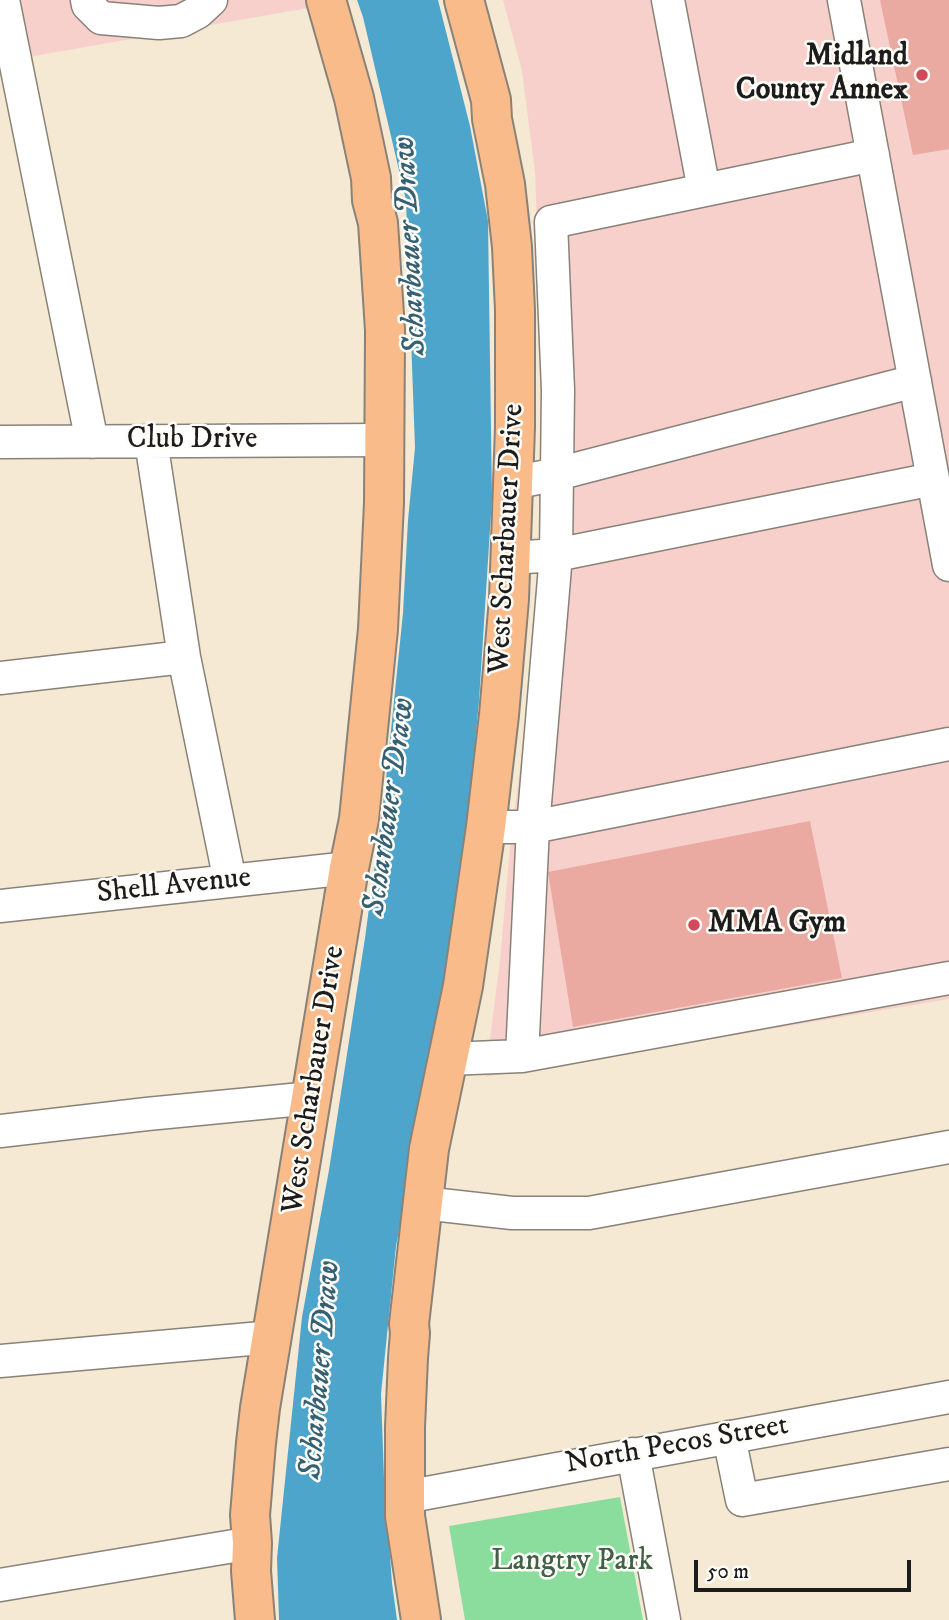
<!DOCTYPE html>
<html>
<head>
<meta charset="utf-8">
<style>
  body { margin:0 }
  #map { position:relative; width:949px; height:1620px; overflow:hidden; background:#f5e9d3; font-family:"IM FELL DW Pica",serif }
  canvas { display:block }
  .scale { position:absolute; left:694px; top:1560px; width:217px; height:32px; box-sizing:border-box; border:4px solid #1c1c1c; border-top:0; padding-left:9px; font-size:21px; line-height:24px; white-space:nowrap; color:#1c1c1c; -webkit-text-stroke:5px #fdfcf7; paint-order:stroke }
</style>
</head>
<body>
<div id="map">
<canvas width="949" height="1620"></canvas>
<div class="scale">50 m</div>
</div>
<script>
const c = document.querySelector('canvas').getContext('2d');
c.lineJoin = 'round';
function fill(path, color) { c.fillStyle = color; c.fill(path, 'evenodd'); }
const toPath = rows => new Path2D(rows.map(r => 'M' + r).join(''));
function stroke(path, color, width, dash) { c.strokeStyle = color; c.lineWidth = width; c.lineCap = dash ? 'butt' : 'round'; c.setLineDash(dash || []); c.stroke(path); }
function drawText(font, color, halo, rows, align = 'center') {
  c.font = font + ' "IM FELL DW Pica",serif'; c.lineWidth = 5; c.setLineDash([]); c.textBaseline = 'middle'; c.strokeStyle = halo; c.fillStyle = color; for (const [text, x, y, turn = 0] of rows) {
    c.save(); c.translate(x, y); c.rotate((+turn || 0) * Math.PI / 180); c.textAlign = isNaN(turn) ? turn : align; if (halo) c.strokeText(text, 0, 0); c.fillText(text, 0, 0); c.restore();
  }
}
fill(toPath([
  [0,0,305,0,308,8,0,62],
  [503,0,949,0,949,999,485,1077,500,961,510,847,530,689,543,566,539,279,535,172,522,71]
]), '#f7d0cc');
fill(toPath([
  [620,1497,643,1620,465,1620,449,1526]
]), '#8add9d');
fill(toPath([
  [357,0,438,0,470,126,488,221,492,498,479,701,468,817,455,925,431,1044,420,1119,396,1246,381,1394,384,1478,392,1583,397,1620,279,1620,277,1558,302,1317,329,1170,365,938,385,789,403,613,408,520,415,448,406,200,363,17]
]), '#4ea5cb');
fill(toPath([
  [880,0,949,0,949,149,913,155],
  [810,821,842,978,573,1027,548,872]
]), '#eaa9a1');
const minor = toPath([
  [3,0,92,442],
  [87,0,88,5,101,18,159,23,181,21,198,12,211,0],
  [668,0,704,190],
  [844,0,949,565],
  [873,155,551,222,558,390,556,555,533,827,522,1056,949,978],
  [151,441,184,657,230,881],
  [0,442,385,440],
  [513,483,557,474,915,381],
  [511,558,556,555,933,479],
  [0,678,184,657],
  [486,827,533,827,949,744],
  [0,906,349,868],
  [447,1059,522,1056],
  [0,1131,147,1114,312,1098],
  [423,1203,512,1213,589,1213,949,1147],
  [0,1361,273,1337],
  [729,1437,742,1500,949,1464],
  [633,1454,664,1620],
  [405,1497,949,1397],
  [0,1585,252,1543]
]);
const major = toPath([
  [255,1620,251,1571,252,1543,250,1515,256,1443,260,1408,349,868,359,819,378,629,384,503,385,330,378,223,372,200,371,178,354,98,326,0],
  [421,1620,405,1516,405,1427,408,1358,410,1333,409,1324,429,1149,463,986,486,827,499,715,509,599,515,427,515,310,512,247,505,184,492,119,491,100,464,0]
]);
stroke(minor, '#888278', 35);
stroke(major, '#888278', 42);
stroke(minor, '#fff', 32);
stroke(major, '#fabb8b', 38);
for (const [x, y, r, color] of [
  [922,75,7,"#d1495b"],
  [694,925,7,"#d1495b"]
]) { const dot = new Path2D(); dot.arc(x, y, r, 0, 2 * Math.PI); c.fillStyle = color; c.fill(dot); stroke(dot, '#fdfcf7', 2.5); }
drawText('bold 30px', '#1c1c1c', '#fdfcf7', [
  ["Midland",908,58],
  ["County Annex",908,92],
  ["MMA Gym",708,925,"left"]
], 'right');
drawText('30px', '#1c1c1c', '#fdfcf7', [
  ["Club Drive",192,441],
  ["West Scharbauer Drive",508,539,-87],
  ["Shell Avenue",174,887,-6],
  ["West Scharbauer Drive",315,1080,-81],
  ["North Pecos Street",677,1446,-10]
]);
drawText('30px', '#426049', '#fdfcf7', [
  ["Langtry Park",572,1563]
]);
drawText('italic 32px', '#356074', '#fdfcf7', [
  ["Scharbauer Draw",412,246,-93],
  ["Scharbauer Draw",391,807,-82],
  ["Scharbauer Draw",322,1370,-85]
]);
</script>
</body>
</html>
